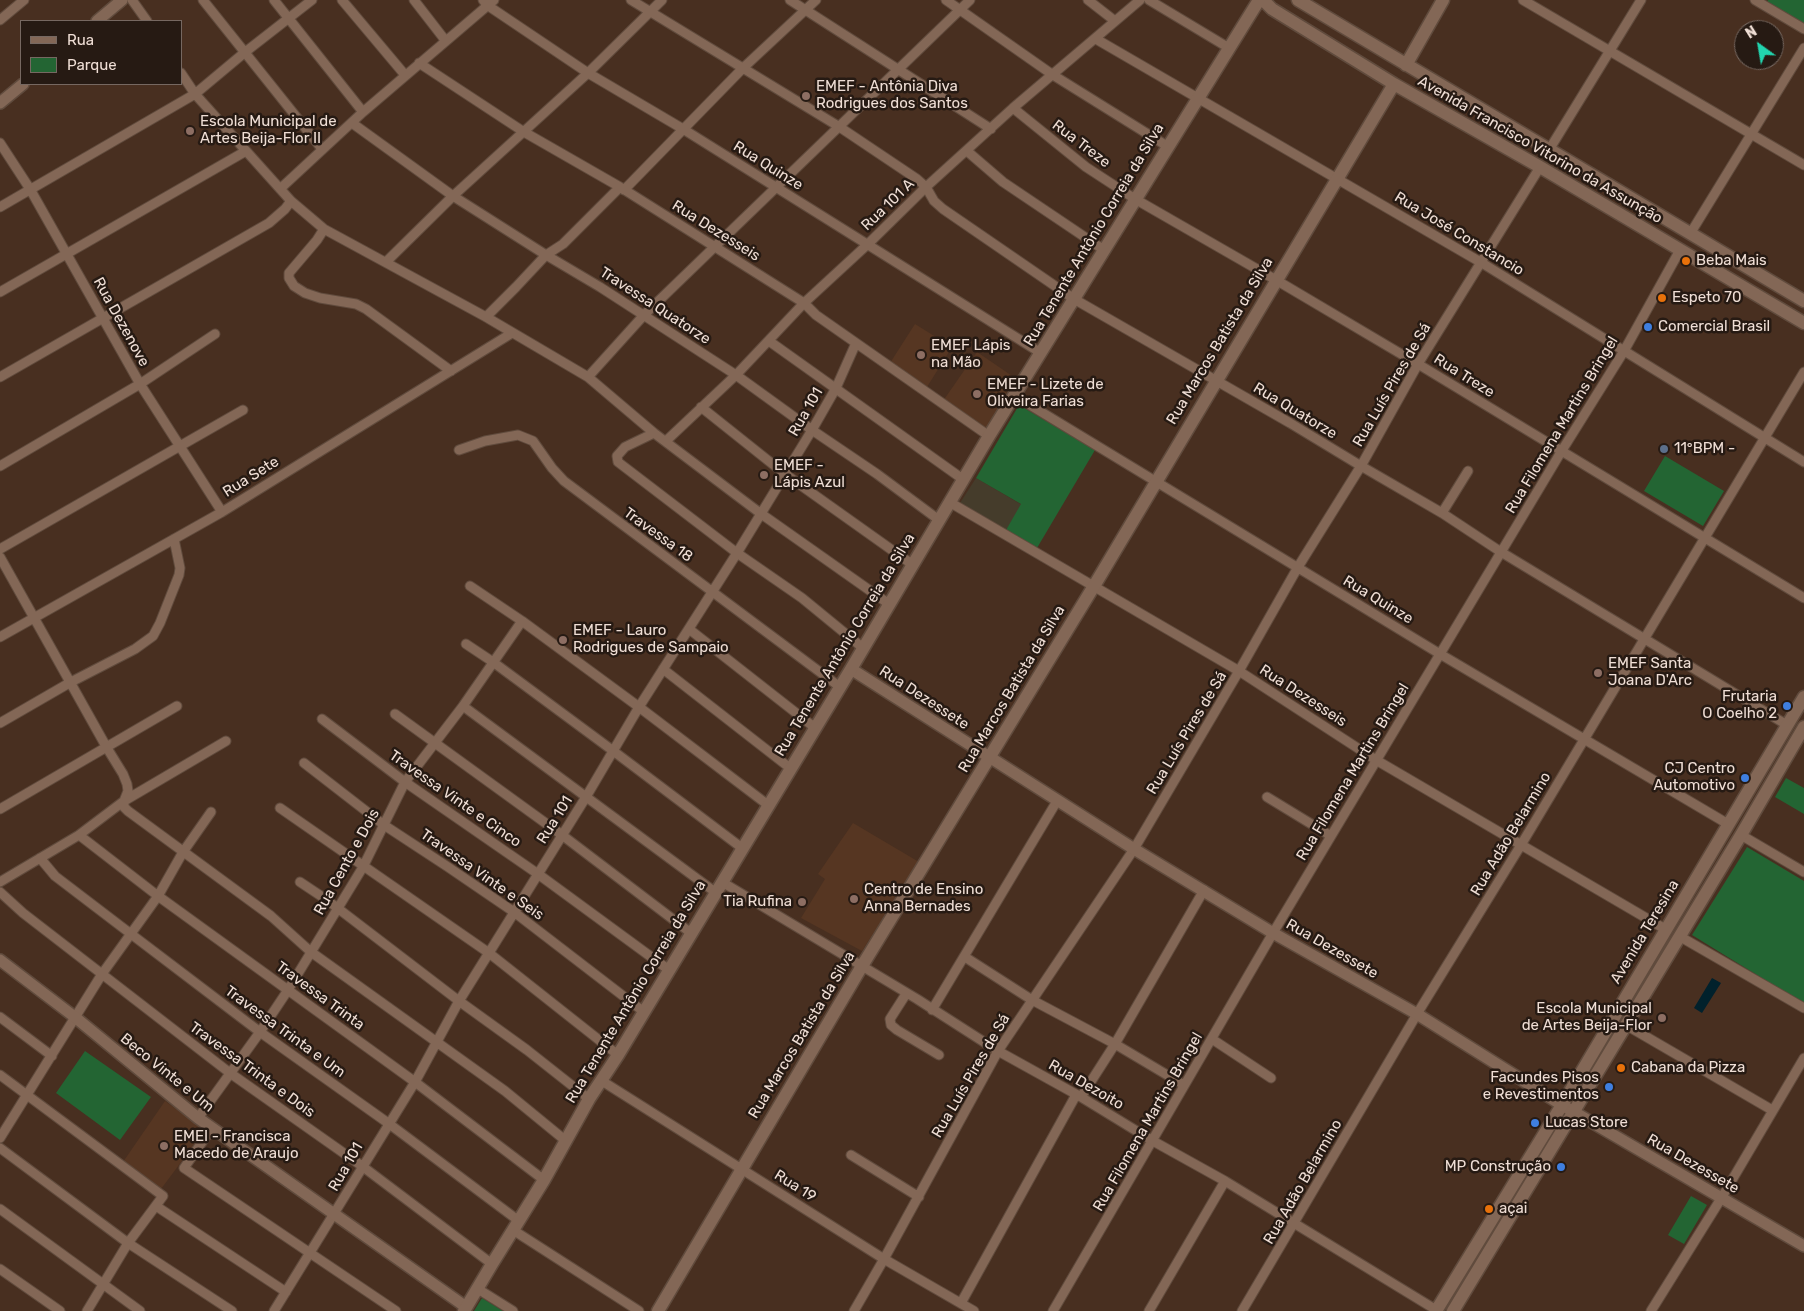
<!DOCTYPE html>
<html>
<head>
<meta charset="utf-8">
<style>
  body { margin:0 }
  #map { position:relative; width:1804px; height:1311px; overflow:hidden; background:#482f20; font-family:Rubik,sans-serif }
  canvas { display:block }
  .legend { position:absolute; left:20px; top:20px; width:162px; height:65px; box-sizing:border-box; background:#261a13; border:1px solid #766861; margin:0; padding:6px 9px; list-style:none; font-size:15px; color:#efded5 }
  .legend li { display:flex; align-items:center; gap:10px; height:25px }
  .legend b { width:25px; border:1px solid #766861 }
  .north { position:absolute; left:1734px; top:20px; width:50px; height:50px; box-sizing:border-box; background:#261a13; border:1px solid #766861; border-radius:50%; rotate:328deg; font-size:14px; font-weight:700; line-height:20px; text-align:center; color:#efded5 }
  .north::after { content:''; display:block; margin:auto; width:18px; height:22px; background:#22d5af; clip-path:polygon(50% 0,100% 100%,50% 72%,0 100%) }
</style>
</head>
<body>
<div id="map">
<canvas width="1804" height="1311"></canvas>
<ul class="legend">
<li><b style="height:6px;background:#836756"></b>Rua</li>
<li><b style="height:14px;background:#236533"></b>Parque</li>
</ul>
<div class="north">N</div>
</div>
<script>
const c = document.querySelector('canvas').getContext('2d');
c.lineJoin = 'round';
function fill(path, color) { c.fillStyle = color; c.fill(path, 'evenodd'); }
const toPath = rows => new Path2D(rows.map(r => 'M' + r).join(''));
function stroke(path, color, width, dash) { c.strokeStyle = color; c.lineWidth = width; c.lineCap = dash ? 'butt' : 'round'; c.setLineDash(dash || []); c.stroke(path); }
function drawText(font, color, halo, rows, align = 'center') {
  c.font = font + ' Rubik,sans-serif'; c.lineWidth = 5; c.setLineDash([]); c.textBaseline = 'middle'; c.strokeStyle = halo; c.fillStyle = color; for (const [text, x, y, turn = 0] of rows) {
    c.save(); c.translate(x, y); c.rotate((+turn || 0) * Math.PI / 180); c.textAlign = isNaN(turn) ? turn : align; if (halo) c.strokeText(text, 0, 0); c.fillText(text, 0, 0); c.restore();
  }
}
fill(toPath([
  [915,324,952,347,927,387,890,363],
  [977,352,1021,382,1017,388,1008,390,1003,399,1006,406,988,432,943,401],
  [853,823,919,862,862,951,801,918,825,879,818,874],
  [165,1101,205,1130,161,1189,123,1162]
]), '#563622');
fill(toPath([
  [976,478,1022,505,1006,530,960,503]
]), '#453c2b');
fill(toPath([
  [1768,0,1804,0,1804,25,1766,3],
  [1019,405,1095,450,1037,548,1006,530,1021,504,976,478],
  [1665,456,1724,491,1703,526,1644,491],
  [1786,778,1804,788,1804,814,1775,797],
  [1747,847,1804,881,1804,1004,1692,935],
  [85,1051,151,1097,120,1140,56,1093],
  [1691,1196,1707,1205,1684,1244,1668,1235],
  [482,1298,503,1311,474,1311]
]), '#236533');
fill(toPath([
  [1712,978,1721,983,1702,1013,1694,1008]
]), '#01212c');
const minor = toPath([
  [132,0,147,21],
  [203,0,322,149],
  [274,0,363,112],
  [342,0,405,75],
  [414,0,445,40],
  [483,0,487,5,588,73,683,129,1041,353],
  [631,0,838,126,917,179,926,187,934,201,943,209,1074,299,1290,423,1361,466,1442,513,1501,552,1787,725],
  [790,0,991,129],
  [946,0,1053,75,1167,146],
  [1088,0,1115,21],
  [1149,0,1229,48],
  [1523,0,1804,165],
  [1755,0,1804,29],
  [0,20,24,0],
  [1096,39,1482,263,1804,462],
  [419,63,524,132,620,187,804,303,816,315,989,436],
  [181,73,195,94,291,201,324,229,486,317,588,377,654,433,760,513,889,604],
  [1013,108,1086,167,1135,199,1276,280,1418,364,1804,598],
  [352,123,453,196,546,255,600,287,736,375,812,430,877,474,939,520],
  [0,143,30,189,140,384,222,512],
  [1549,150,1641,0],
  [967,151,1003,182,1104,250],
  [281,188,363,112,494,0],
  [624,190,742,69,816,0],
  [0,207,195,94,244,53,312,0],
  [324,229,317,240,289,273,289,278,294,286,305,293,320,298,356,304,366,309,451,371],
  [1690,234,1804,48],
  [387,261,453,196,588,73,662,0],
  [0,292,246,151],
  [486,317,516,287,546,255,563,244,620,187],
  [769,341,964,480],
  [0,377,269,223,285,209,291,201],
  [588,377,644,315,970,0],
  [1015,396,1440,654,1728,824],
  [701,407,785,474,913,565],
  [654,433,625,447,617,456,618,462,737,553,802,598,863,648],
  [666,441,736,375,804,303,868,244,926,187,1013,108,1140,0],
  [459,450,485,441,518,435,533,441,552,468,564,481,840,687],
  [0,466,140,384,215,334],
  [951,503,1239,671,1376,760,1665,929],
  [1442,513,1468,471],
  [0,549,243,410],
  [0,557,107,748,123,774,127,784,128,791,124,801,124,807,128,811,271,916,311,952,505,1091,566,1141],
  [470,586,522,621,639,707,768,805],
  [689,629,814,727],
  [0,637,222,512,512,333],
  [466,644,493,662,612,750,742,848],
  [663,669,790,768],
  [463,706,715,892],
  [395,714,562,835,691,933],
  [322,719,405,782,538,874,669,970],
  [0,723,71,682,135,649,153,636,160,623,179,575,180,568,174,539],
  [304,763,384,825,448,867,514,912,644,1012],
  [1267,797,1331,836],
  [280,808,489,953,618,1055],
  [0,809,177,706],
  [79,835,158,896,415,1082,544,1180],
  [1741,835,1804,872],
  [40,858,55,876,131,934,260,1032,388,1123,519,1221],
  [0,882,79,835,124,801,226,741],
  [300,882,327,900,459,1001,527,1050,589,1099],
  [722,882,917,999,998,1051,1081,1097,1153,1141,1225,1181,1438,1311],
  [0,892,23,913,230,1073,362,1166,492,1264],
  [1679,936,1804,1008],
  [965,957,1032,1000,1115,1044,1184,1085],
  [906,994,890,1019,891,1025,897,1030,939,1055],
  [932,1010,1057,801],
  [0,1017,52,1056],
  [1626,1025,1772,1110],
  [1212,1039,1271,1078],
  [0,1075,163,1196,128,1243,87,1311],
  [602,1081,884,1259,974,1311],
  [1081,1097,1115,1044,1204,890],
  [198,1118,260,1032,288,990,363,867,405,782,463,706,522,621],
  [212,1128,184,1168,396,1311],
  [0,1138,102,974,158,896,183,852,211,812],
  [0,1148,128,1243,232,1311],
  [851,1155,919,1197],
  [156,1206,286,1292],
  [0,1209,140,1311],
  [513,1230,639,1311],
  [0,1269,60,1311],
  [478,1289,513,1311],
  [961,1303,1076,1095],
  [274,1311,415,1082,459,1001,586,797,639,707,737,553,812,430,836,388,856,343],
  [854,1311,884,1259,998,1051,1134,849,1239,671,1298,567,1361,466,1418,364,1540,167],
  [1053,1311,1273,933,1561,452,1624,351,1680,250],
  [1149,1311,1225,1181],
  [1242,1311,1417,1014,1521,845,1804,372],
  [1651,1311,1722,1197,1804,1058]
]);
const tertiary = toPath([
  [97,21,122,0],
  [0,103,23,84],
  [851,669,1134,849,1273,933,1417,1014,1562,1105,1804,1246],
  [0,960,76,1018,198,1118,466,1307]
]);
const secondary = toPath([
  [1263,0,1272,9,1394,84,1540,167,1804,323],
  [1298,0,1804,301],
  [1406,65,1443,0],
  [464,1311,492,1264,544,1180,589,1099,618,1055,851,669,989,436,1259,0],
  [658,1311,862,966,1094,586,1394,84],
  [1436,1311,1562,1105,1804,697],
  [1453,1311,1741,835,1804,727]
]);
stroke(minor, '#604b3d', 11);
stroke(tertiary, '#604b3d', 14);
stroke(secondary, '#604b3d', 15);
stroke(minor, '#836756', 9);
stroke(tertiary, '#836756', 11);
stroke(secondary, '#836756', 12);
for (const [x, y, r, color] of [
  [806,96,5,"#8d6e63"],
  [190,131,5,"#8d6e63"],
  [1686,261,5,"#e8710a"],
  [1662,298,5,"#e8710a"],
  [1648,327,5,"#3f7fe0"],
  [921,355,5,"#8d6e63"],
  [977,394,5,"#8d6e63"],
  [1664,449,5,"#5c6f8a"],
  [764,475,5,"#8d6e63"],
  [563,640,5,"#8d6e63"],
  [1598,673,5,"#8d6e63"],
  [1787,706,5,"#3f7fe0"],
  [1745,778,5,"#3f7fe0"],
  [854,899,5,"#8d6e63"],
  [802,902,5,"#8d6e63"],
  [1662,1018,5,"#8d6e63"],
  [1621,1068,5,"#e8710a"],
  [1609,1087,5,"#3f7fe0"],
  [1535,1123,5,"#3f7fe0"],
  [164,1146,5,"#8d6e63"],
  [1561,1167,5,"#3f7fe0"],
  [1489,1209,5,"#e8710a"]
]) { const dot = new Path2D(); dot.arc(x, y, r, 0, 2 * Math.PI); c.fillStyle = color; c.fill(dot); stroke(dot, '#261a13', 2); }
drawText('15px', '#efded5', '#261a13', [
  ["EMEF - Antônia Diva",816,87],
  ["Rodrigues dos Santos",816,104],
  ["Escola Municipal de",200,122],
  ["Artes Beija-Flor II",200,139],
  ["Beba Mais",1696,261],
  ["Espeto 70",1672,298],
  ["Comercial Brasil",1658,327],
  ["EMEF Lápis",931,346],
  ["na Mão",931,363],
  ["EMEF - Lizete de",987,385],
  ["Oliveira Farias",987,402],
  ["11°BPM -",1674,449],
  ["EMEF -",774,466],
  ["Lápis Azul",774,483],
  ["EMEF - Lauro",573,631],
  ["Rodrigues de Sampaio",573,648],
  ["EMEF Santa",1608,664],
  ["Joana D'Arc",1608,681],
  ["Frutaria",1777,697,"right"],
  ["O Coelho 2",1777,714,"right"],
  ["CJ Centro",1735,769,"right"],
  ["Automotivo",1735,786,"right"],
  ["Centro de Ensino",864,890],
  ["Anna Bernades",864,907],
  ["Tia Rufina",792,902,"right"],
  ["Escola Municipal",1652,1009,"right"],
  ["de Artes Beija-Flor",1652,1026,"right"],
  ["Cabana da Pizza",1631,1068],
  ["Facundes Pisos",1599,1078,"right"],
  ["e Revestimentos",1599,1095,"right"],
  ["Lucas Store",1545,1123],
  ["EMEI - Francisca",174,1137],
  ["Macedo de Araujo",174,1154],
  ["MP Construção",1551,1167,"right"],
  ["açai",1499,1209]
], 'left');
drawText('15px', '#efded5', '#261a13', [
  ["Rua Treze",1081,144,37],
  ["Avenida Francisco Vitorino da Assunção",1540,150,30],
  ["Rua Quinze",768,166,32],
  ["Rua 101 A",888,205,-44],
  ["Rua Dezesseis",716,231,32],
  ["Rua José Constancio",1459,234,31],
  ["Rua Tenente Antônio Correia da Silva",1094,235,-59],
  ["Travessa Quatorze",655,306,33],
  ["Rua Dezenove",121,322,61],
  ["Rua Marcos Batista da Silva",1220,341,-59],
  ["Rua Treze",1464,376,32],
  ["Rua Luís Pires de Sá",1392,385,-60],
  ["Rua Quatorze",1295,411,31],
  ["Rua 101",806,412,-60],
  ["Rua Filomena Martins Bringel",1562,425,-59],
  ["Rua Sete",251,477,-32],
  ["Travessa 18",658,535,36],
  ["Rua Quinze",1378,600,31],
  ["Rua Tenente Antônio Correia da Silva",845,645,-59],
  ["Rua Marcos Batista da Silva",1012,689,-59],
  ["Rua Dezesseis",1303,696,33],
  ["Rua Dezessete",924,698,33],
  ["Rua Luís Pires de Sá",1187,733,-59],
  ["Rua Filomena Martins Bringel",1353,772,-59],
  ["Travessa Vinte e Cinco",455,799,35],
  ["Rua 101",555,820,-58],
  ["Rua Adão Belarmino",1511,834,-59],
  ["Rua Cento e Dois",347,862,-61],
  ["Travessa Vinte e Seis",482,875,35],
  ["Avenida Teresina",1645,932,-59],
  ["Rua Dezessete",1332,949,30],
  ["Rua Tenente Antônio Correia da Silva",636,992,-59],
  ["Travessa Trinta",320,996,36],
  ["Travessa Trinta e Um",285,1032,36],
  ["Rua Marcos Batista da Silva",802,1035,-59],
  ["Travessa Trinta e Dois",252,1070,36],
  ["Beco Vinte e Um",167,1073,39],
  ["Rua Luís Pires de Sá",971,1076,-60],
  ["Rua Dezoito",1086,1085,30],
  ["Rua Filomena Martins Bringel",1148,1122,-60],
  ["Rua Dezessete",1693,1164,30],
  ["Rua 101",346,1167,-60],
  ["Rua Adão Belarmino",1303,1182,-60],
  ["Rua 19",795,1186,32]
]);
</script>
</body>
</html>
